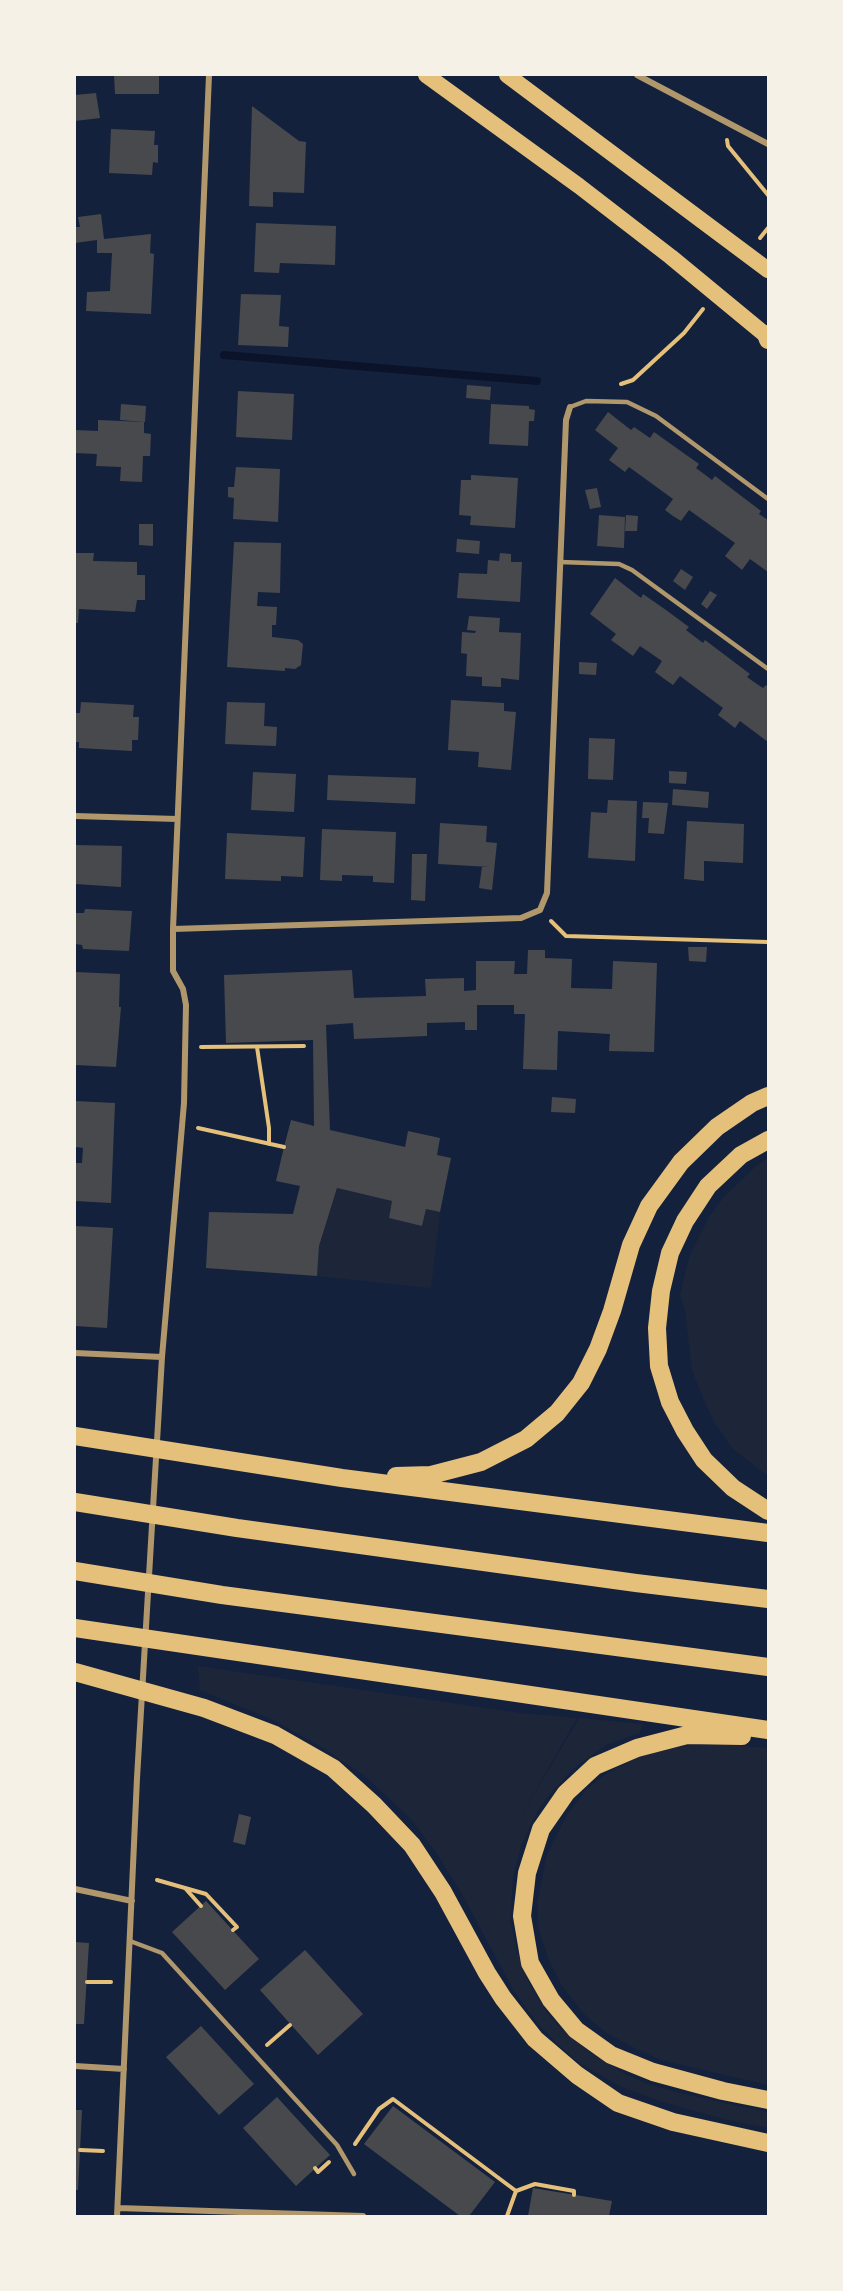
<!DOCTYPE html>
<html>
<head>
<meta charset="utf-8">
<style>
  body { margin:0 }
  #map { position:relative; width:843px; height:2291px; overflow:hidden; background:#14213d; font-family:"Archivo Narrow",sans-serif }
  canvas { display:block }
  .frame { position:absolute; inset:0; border:76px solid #f6f1e7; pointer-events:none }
</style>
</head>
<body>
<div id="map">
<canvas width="843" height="2291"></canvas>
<div class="frame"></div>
</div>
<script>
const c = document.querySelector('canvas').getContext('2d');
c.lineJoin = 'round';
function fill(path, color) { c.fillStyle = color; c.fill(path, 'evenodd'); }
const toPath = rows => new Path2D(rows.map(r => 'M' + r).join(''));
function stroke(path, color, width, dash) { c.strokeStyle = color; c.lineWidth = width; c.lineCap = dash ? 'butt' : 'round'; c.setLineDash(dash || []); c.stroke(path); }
fill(toPath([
  [768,1158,768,1476,733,1449,716,1425,705,1403,692,1370,685,1310,680,1295,690,1255,709,1217,723,1198,756,1166],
  [337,1188,392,1201,389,1218,422,1226,426,1209,440,1212,431,1288,317,1276,319,1246],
  [198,1666,520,1713,577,1718,517,1823,579,1718,643,1724,640,1733,608,1744,574,1768,548,1796,537,1812,521,1846,513,1878,510,1919,517,1951,528,1981,546,2011,559,2027,585,2049,625,2074,648,2084,688,2095,768,2112,768,2128,724,2119,663,2102,622,2087,579,2063,563,2049,537,2023,514,1991,462,1894,437,1854,412,1820,365,1776,318,1745,273,1720,200,1690],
  [703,1743,768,1748,768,2085,661,2060,636,2049,605,2032,585,2015,562,1986,548,1958,539,1930,537,1903,547,1854,567,1815,587,1789,607,1773,648,1753]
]), '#1d2539');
stroke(toPath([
  [224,355,537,381]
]), '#0b132b', 8);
fill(toPath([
  [114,75,159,75,159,94,115,94],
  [96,93,100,118,75,121,75,95],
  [252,106,299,141,306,142,304,193,273,192,273,207,249,206],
  [111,129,155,131,154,145,158,145,158,163,153,162,152,175,109,173],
  [101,214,104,239,151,234,150,253,154,254,151,314,86,311,87,292,110,291,112,253,97,253,97,240,75,243,75,227,80,227,78,217],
  [256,223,336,226,335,265,280,263,279,273,254,272],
  [241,294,281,295,279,326,289,327,288,347,238,345],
  [467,385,491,387,490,400,466,398],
  [238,391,294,394,292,440,236,437],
  [121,404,146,406,145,422,120,420],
  [491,404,529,406,529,409,535,410,534,421,529,421,528,446,489,444],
  [608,412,631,430,634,427,650,438,654,432,699,464,696,468,712,480,715,476,761,511,759,514,768,520,768,572,750,559,742,570,725,556,735,543,689,510,681,521,673,516,665,510,673,499,629,467,625,472,609,460,618,448,595,430],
  [98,420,144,422,144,433,151,434,150,456,143,456,142,482,120,481,121,467,96,466,97,454,75,453,75,430,98,431],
  [236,467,280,469,278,522,233,519,234,498,228,497,228,487,234,487],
  [471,475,518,478,515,528,470,525,471,516,459,515,461,480,471,480],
  [597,488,601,507,590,509,585,490],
  [599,515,625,517,624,548,597,546],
  [626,515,638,516,637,531,625,531],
  [139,524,153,524,153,546,139,545],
  [457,539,480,541,479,554,456,552],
  [234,542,281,543,280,593,258,592,257,606,277,607,276,625,272,625,272,637,298,640,303,644,301,665,295,669,285,668,285,671,227,667],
  [75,553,94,553,93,561,137,562,137,575,145,575,145,600,137,600,135,612,79,609,78,623,75,623],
  [500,553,511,554,511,562,522,562,520,602,457,598,459,573,487,574,488,560,499,561],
  [681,569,693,577,685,590,673,581],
  [615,578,641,598,643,594,666,610,689,627,686,630,703,643,705,640,750,674,747,677,754,682,763,688,766,685,768,687,768,742,740,721,735,728,718,715,723,708,680,676,673,685,663,678,655,672,662,661,640,646,633,656,611,640,616,634,590,614],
  [710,591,717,595,707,609,701,604],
  [469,616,500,618,499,632,521,633,519,680,501,678,501,687,482,686,482,677,466,676,467,654,461,653,462,632,475,633,476,631,467,630],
  [579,662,597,663,596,675,579,674],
  [451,700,504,703,504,711,516,712,511,770,478,767,479,752,448,750],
  [81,702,134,705,133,717,139,717,138,740,132,740,132,751,79,748,79,742,75,742,75,713,80,713],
  [227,702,265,703,264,726,277,727,276,746,225,744],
  [589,738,615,739,613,780,588,779],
  [669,771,687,772,686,784,669,783],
  [253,772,296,774,294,812,251,810],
  [328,775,416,778,415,804,327,800],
  [673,789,709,792,708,808,672,805],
  [608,800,637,801,635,861,588,858,591,812,607,813],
  [643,802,668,803,664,834,648,833,649,818,642,818],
  [687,821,744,824,743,863,704,861,704,881,684,879],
  [440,823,487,826,486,842,497,843,492,890,479,888,482,867,490,867,438,864],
  [322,829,396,832,394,883,373,882,373,876,342,875,342,881,320,880],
  [227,833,305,837,303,877,281,876,281,881,225,879],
  [75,845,122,846,121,887,75,884],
  [412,854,427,854,425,901,411,900],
  [85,909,132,911,129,951,83,949,82,945,75,944,75,913,84,913],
  [688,947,707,947,706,962,689,961],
  [528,950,545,950,545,958,572,959,571,988,612,989,613,961,657,963,654,1052,609,1051,610,1034,558,1031,557,1070,523,1069,525,1014,514,1014,514,1005,477,1005,477,1030,465,1030,465,1022,427,1023,427,1036,354,1039,353,1023,326,1025,330,1130,405,1147,408,1131,440,1138,437,1155,451,1158,440,1212,426,1209,422,1226,389,1218,392,1201,337,1188,319,1246,317,1276,206,1268,209,1212,293,1214,300,1186,276,1181,284,1147,291,1120,314,1126,313,1040,226,1043,224,975,352,970,354,998,426,996,425,979,464,978,464,991,476,990,476,961,515,961,514,974,527,974],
  [75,972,120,974,119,1007,121,1007,116,1067,75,1065],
  [552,1097,576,1099,575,1113,551,1112],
  [75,1101,115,1103,111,1203,75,1201,75,1163,82,1163,83,1148,76,1147],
  [75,1226,113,1228,107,1328,75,1326],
  [239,1814,251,1817,245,1845,233,1842],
  [206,1901,259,1959,225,1990,172,1932],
  [75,1942,89,1943,84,2024,75,2024],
  [305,1950,363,2014,318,2055,260,1990],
  [201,2026,254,2084,219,2115,166,2057],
  [277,2097,330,2155,296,2186,243,2128],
  [393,2106,495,2182,469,2216,460,2216,364,2144],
  [75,2110,82,2110,78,2190,75,2190],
  [533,2188,612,2201,609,2216,528,2216]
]), '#48494c');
stroke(toPath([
  [727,140,728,146,768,195],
  [760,238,768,228],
  [621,384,633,380,684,333,703,309],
  [551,921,566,936,768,942],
  [201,1047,304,1046],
  [257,1047,269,1128,269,1144],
  [198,1128,284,1147],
  [157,1880,206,1894,237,1927,233,1930],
  [185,1888,201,1906],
  [87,1982,111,1982],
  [267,2045,290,2025],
  [355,2144,379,2109,393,2099,516,2191,507,2216],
  [80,2150,103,2151],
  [315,2168,318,2172,329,2162],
  [516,2191,535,2184,574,2191,574,2195]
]), '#e5c07b', 4);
stroke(toPath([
  [570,407,586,401,627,402,656,416,768,499],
  [560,562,619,564,632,570,768,669],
  [130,1941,162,1953,337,2145,354,2174]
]), '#b1986c', 4.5);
stroke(toPath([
  [637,75,768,144],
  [75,816,177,819],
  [173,929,521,918,540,910,547,893,566,420,570,407],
  [75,1353,162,1357],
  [75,1889,132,1901],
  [75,2066,124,2069],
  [118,2208,363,2216],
  [117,2216,137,1778,162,1357,184,1103,186,1005,183,989,173,971,173,929,209,75]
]), '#b1986c', 6);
stroke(toPath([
  [426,75,579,186,671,257,768,337],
  [507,75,768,270]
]), '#e5c07b', 16);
stroke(toPath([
  [766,334,768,340],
  [768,1140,741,1155,708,1186,685,1221,670,1253,661,1291,657,1328,659,1366,670,1402,685,1431,704,1460,733,1488,768,1511],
  [75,1436,342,1478,768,1533],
  [396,1476,431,1475,481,1462,526,1439,557,1413,581,1383,598,1349,612,1311,631,1245,649,1206,681,1162,717,1127,752,1103,768,1096],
  [75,1502,237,1528,636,1583,768,1599],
  [75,1571,222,1595,768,1667],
  [75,1628,768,1730],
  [75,1672,204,1708,275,1735,333,1768,374,1805,412,1845,443,1892,487,1973,503,1998,535,2039,577,2075,618,2103,673,2122,768,2143],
  [742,1736,687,1735,637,1748,595,1766,566,1793,541,1829,527,1873,522,1916,530,1963,551,2000,576,2030,611,2055,653,2072,723,2091,768,2100]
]), '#e5c07b', 18);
</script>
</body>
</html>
